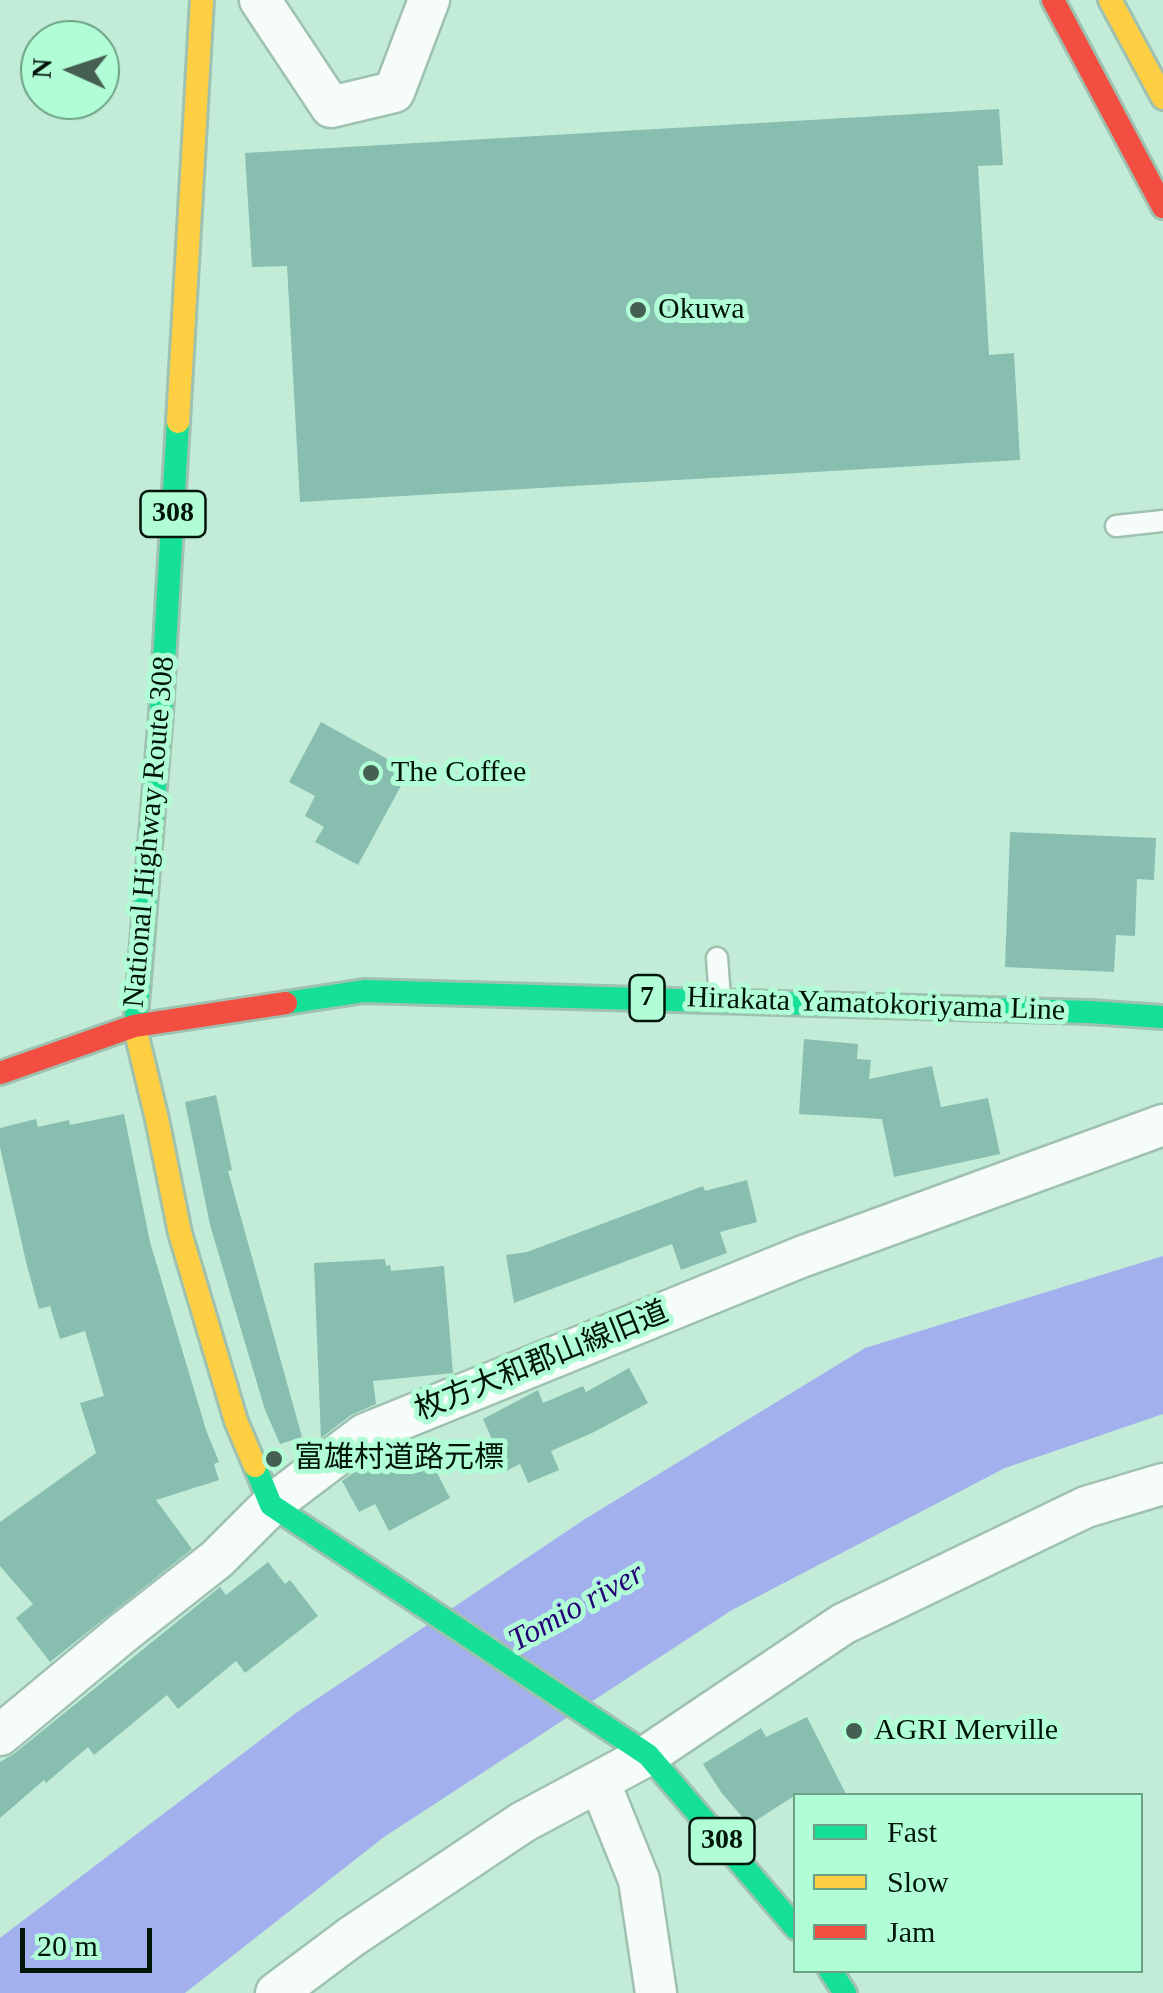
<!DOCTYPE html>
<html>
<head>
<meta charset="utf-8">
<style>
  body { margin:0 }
  #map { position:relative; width:1163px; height:1993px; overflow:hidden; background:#c2ecd7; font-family:"Times New Roman",serif }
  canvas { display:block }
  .legend { position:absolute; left:793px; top:1793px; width:350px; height:180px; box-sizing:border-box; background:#b1fed6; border:2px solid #6ba185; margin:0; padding:12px 18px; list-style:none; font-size:30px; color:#01150b }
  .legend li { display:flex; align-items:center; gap:20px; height:50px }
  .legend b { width:50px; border:2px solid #6ba185 }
  .north { position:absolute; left:20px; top:20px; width:100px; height:100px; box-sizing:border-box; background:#b1fed6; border:2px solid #6ba185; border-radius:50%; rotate:273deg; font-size:28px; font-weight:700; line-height:40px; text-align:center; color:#01150b }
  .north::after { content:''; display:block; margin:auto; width:35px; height:45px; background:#456052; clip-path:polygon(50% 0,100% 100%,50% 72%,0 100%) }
  .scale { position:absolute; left:20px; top:1928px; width:132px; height:45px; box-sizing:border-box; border:5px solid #01150b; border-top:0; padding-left:12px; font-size:30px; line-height:35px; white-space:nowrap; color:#01150b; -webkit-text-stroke:8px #b1fed6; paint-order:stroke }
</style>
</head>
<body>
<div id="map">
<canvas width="1163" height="1993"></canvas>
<ul class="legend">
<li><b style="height:12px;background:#16e098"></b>Fast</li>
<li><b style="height:12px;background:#ffcf43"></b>Slow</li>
<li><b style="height:12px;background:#f24e42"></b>Jam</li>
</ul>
<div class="north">N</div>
<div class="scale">20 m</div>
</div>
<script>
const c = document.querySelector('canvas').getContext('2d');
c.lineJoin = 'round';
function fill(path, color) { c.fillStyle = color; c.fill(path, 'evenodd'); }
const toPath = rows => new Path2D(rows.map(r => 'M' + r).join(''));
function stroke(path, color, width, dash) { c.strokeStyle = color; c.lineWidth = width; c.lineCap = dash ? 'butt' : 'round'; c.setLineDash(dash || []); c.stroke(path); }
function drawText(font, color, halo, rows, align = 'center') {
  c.font = font + ' "Times New Roman","Noto Sans JP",serif'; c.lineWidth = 10; c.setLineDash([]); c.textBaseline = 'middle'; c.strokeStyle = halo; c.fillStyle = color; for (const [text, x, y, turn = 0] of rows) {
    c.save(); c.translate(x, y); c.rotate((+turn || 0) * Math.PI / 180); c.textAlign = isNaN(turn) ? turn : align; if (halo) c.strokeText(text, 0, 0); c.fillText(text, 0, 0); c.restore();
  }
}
fill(toPath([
  [1163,1256,1163,1414,1005,1468,732,1610,384,1837,185,1993,0,1993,0,1938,296,1713,585,1519,865,1348]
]), '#a2b1ee');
fill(toPath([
  [999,109,1003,165,978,166,989,355,1014,353,1020,460,300,502,287,266,252,267,245,153],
  [321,722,409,771,358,865,315,842,324,827,305,816,315,796,289,782],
  [1010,832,1156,838,1154,880,1137,879,1135,936,1116,935,1114,972,1005,967],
  [804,1039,858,1044,857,1059,871,1060,869,1079,932,1066,941,1107,988,1098,1000,1154,894,1177,882,1119,799,1114],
  [216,1095,232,1170,228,1171,302,1437,280,1444,265,1410,210,1225,185,1102],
  [124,1114,150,1242,206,1430,219,1462,214,1464,219,1480,156,1500,192,1549,50,1662,16,1618,33,1604,0,1566,0,1522,96,1453,80,1403,104,1396,85,1331,60,1339,50,1306,39,1309,27,1266,0,1147,0,1128,36,1119,38,1127,69,1120,70,1125],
  [747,1180,757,1222,720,1232,727,1253,681,1270,672,1244,514,1303,506,1255,527,1252,703,1186,705,1191],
  [385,1259,386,1266,390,1265,391,1271,444,1266,453,1373,373,1381,376,1404,351,1415,321,1438,314,1263],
  [629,1368,648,1403,594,1432,551,1451,559,1470,528,1483,520,1464,506,1471,483,1419,538,1390,543,1403,583,1386,586,1392],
  [425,1450,450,1498,389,1531,375,1504,359,1512,342,1481,381,1453,384,1473],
  [268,1562,285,1584,290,1580,318,1616,245,1673,236,1661,178,1709,167,1695,94,1755,88,1747,46,1783,44,1780,0,1818,0,1762,15,1753,220,1587,226,1595],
  [807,1717,847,1796,794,1796,749,1825,721,1792,703,1764,761,1728,766,1737]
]), '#87beb0');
const lane = toPath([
  [1116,526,1163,521],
  [717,958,720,998]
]);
const street = toPath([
  [260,0,331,107,394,92,429,0],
  [0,1735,124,1632,217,1559,271,1505,365,1434,801,1257,1163,1125],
  [599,1781,639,1880,656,1993],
  [276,1993,351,1937,523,1822,648,1755,843,1624,1086,1507,1163,1484]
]);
const fast = toPath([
  [286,1003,364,991,1089,1012,1163,1017],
  [135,1028,161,713,178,422],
  [255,1466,271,1505,648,1755,796,1928],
  [830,1970,845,1993]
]);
const slow = toPath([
  [1110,0,1163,98],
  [178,422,202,0],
  [135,1028,157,1119,180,1233,236,1421,255,1466]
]);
const jam = toPath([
  [1053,0,1163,207],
  [0,1073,134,1026,286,1003]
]);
stroke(lane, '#9fc1b0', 25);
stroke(street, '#9fc1b0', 45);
stroke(fast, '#9fc1b0', 28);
stroke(slow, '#9fc1b0', 28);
stroke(jam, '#9fc1b0', 28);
stroke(lane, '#f6fcf9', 20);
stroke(street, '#f6fcf9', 40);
stroke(fast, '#16e098', 22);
stroke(slow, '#ffcf43', 22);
stroke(jam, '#f24e42', 22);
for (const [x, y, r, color] of [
  [638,310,10,"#456052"],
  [371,773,10,"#456052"],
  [274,1459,10,"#456052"],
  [854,1731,10,"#456052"]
]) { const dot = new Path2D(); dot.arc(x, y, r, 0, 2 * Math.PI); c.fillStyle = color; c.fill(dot); stroke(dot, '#b1fed6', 4); }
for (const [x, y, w] of [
  [173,514,65],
  [647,998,35],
  [722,1841,65]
]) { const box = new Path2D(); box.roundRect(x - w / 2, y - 23, w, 46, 8); c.fillStyle = '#b1fed6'; c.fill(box); stroke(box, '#01150b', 2.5); }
drawText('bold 28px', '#01150b', null, [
  ["308",173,514],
  ["7",647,998],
  ["308",722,1841]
]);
drawText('30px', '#01150b', '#b1fed6', [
  ["Okuwa",658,310],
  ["The Coffee",391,773],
  ["富雄村道路元標",294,1459],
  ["AGRI Merville",874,1731]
], 'left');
drawText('30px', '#01150b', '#b1fed6', [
  ["National Highway Route 308",150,832,-85],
  ["Hirakata Yamatokoriyama Line",876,1005,2],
  ["枚方大和郡山線旧道",542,1362,-22]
]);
drawText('italic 32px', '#250178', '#b1fed6', [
  ["Tomio river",577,1608,-29]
]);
</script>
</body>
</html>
